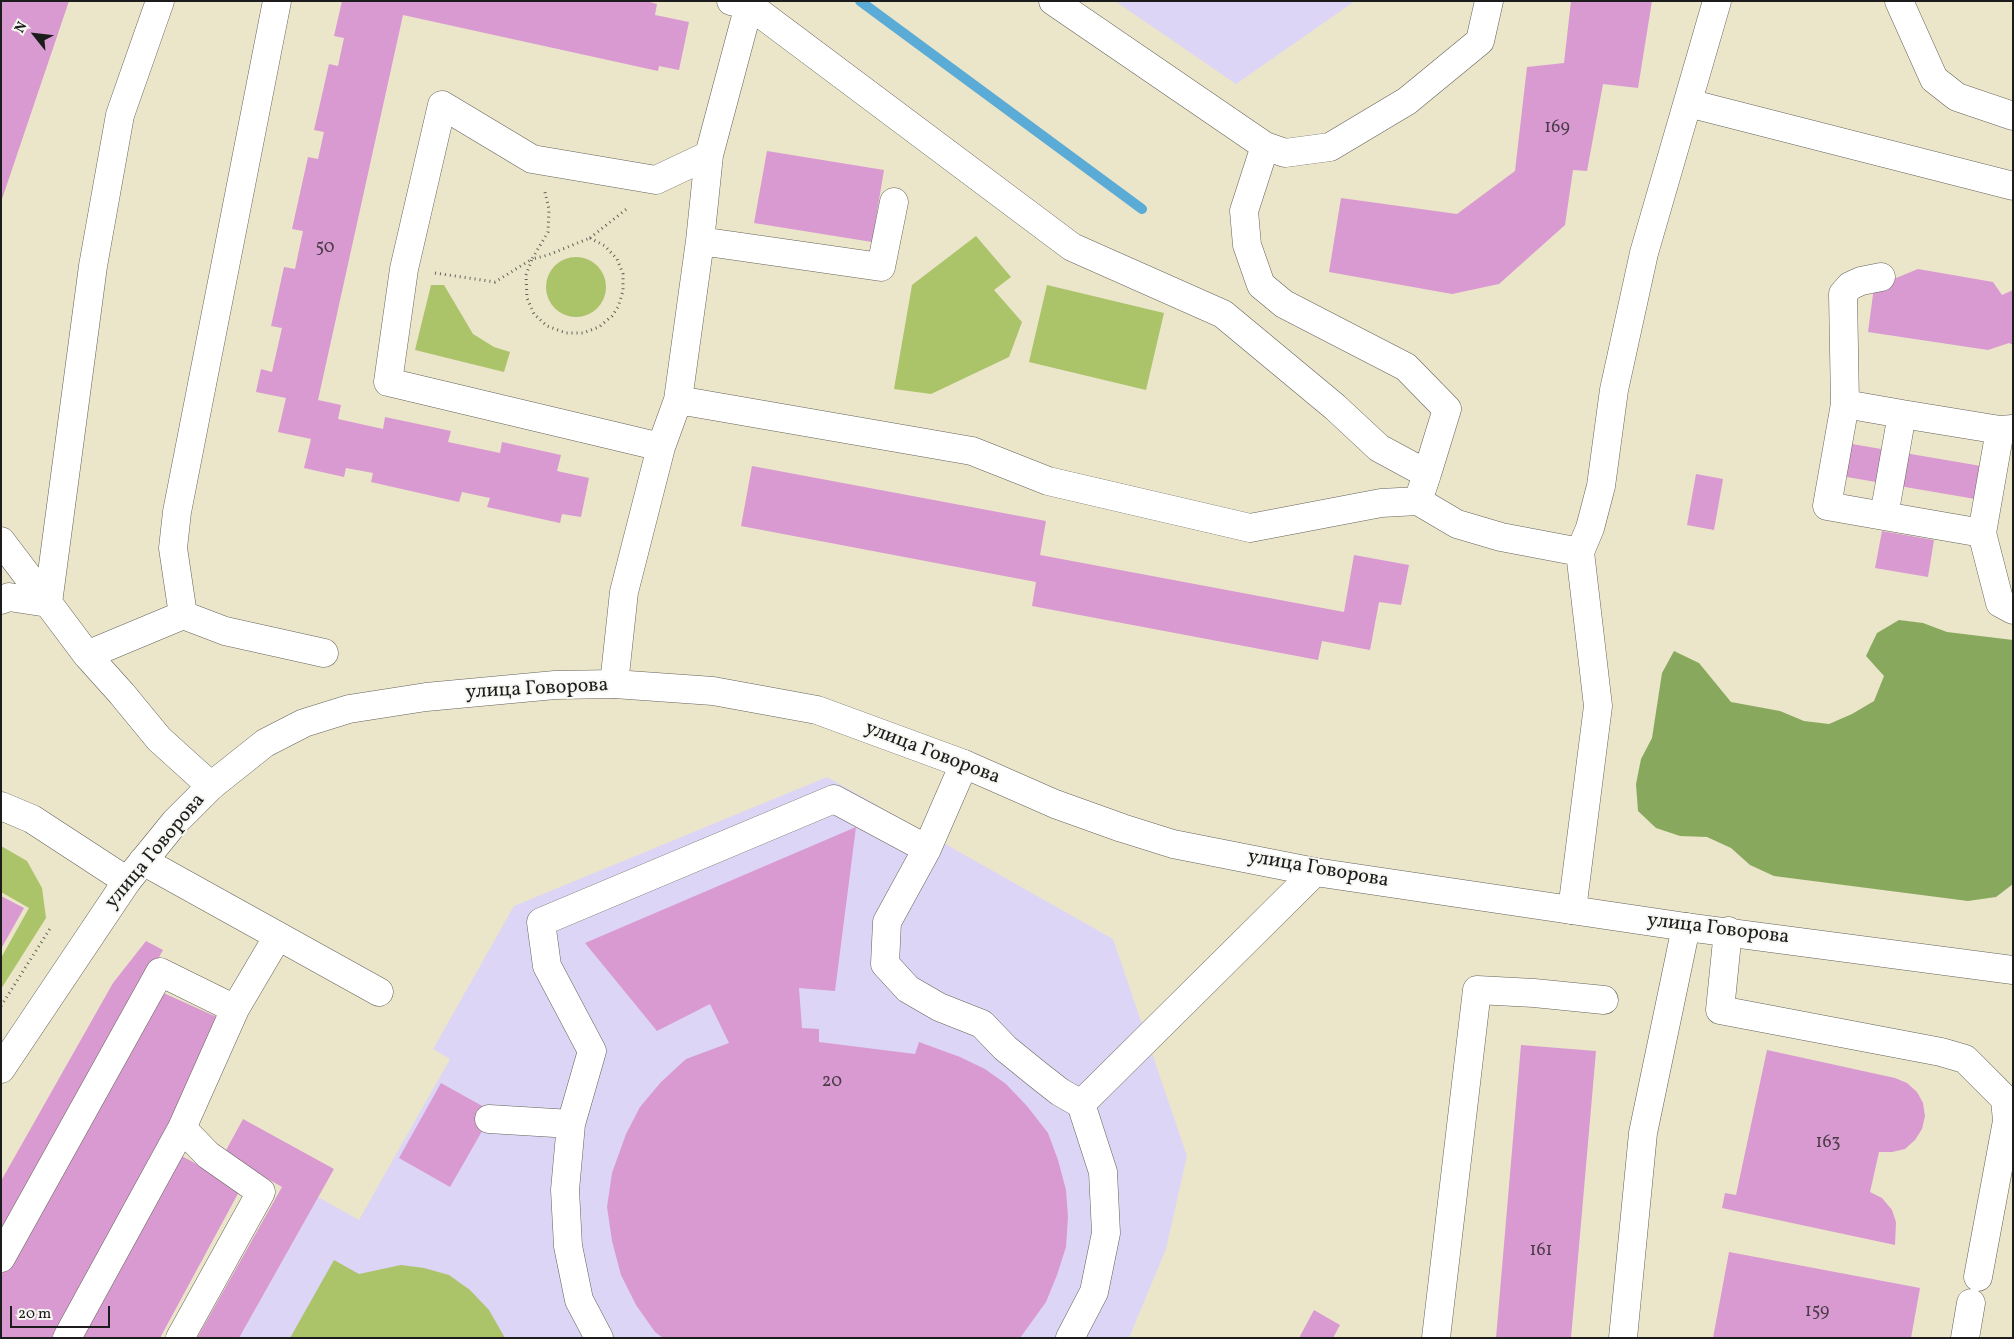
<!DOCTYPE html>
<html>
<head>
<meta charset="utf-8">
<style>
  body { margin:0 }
  #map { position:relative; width:2014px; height:1339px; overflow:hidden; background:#ebe5ca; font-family:Vollkorn,serif }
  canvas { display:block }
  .frame { position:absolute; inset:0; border:2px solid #1c1c1c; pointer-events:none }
  .north { position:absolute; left:10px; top:10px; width:50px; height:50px; -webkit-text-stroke:4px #f6f6f2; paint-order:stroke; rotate:299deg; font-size:14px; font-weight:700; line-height:20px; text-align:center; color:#1c1c1c }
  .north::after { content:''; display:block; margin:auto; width:18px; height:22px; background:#1c1c1c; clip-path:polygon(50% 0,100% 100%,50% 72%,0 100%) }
  .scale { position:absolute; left:10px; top:1306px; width:100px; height:22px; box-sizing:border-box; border:2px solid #1c1c1c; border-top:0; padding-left:6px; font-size:15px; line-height:18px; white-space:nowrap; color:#1c1c1c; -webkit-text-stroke:4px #f6f6f2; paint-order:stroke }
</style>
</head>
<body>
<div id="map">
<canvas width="2014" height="1339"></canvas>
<div class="frame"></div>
<div class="north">N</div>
<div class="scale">20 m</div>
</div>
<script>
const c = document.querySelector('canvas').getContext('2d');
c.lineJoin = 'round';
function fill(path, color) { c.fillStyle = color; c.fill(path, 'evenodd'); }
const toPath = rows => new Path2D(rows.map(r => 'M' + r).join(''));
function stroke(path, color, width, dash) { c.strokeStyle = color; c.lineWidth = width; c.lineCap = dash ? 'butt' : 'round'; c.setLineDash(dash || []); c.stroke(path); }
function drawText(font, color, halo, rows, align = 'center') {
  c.font = font + ' Vollkorn,serif'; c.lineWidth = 4; c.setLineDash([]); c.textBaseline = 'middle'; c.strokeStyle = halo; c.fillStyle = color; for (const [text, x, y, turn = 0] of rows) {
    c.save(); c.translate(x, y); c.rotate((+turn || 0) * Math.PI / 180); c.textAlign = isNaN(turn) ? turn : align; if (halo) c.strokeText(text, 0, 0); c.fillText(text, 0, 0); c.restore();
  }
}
fill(toPath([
  [1115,1,1355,1,1236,84],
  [827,777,1113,939,1187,1156,1166,1249,1129,1338,239,1338,318,1197,359,1220,450,1059,433,1049,514,906]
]), '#ddd5f6');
fill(toPath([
  [976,236,1011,277,994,290,1022,322,1009,357,931,394,894,389,912,285],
  '546 287a30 30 0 1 1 60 0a30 30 0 1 1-60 0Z',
  [431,285,444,285,473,334,494,347,510,352,504,372,415,350],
  [1047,285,1164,313,1146,390,1029,362],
  [1,846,27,861,42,888,46,918,1,989,1,958,29,908,1,892],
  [334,1260,359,1274,401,1265,424,1268,449,1275,470,1290,489,1310,505,1338,290,1338]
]), '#abc369');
fill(toPath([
  [1899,620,1923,623,1947,632,2013,640,2013,884,1996,897,1968,901,1774,876,1750,865,1731,848,1707,837,1680,836,1656,828,1638,811,1636,784,1641,759,1652,738,1662,673,1674,651,1699,663,1731,702,1780,711,1804,721,1829,724,1852,714,1874,701,1884,676,1866,656,1877,633]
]), '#88a95d');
stroke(toPath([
  [860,1,1142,209]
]), '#5aabd5', 10);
fill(toPath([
  [1,1,69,1,2,199,1,199],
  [342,1,646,1,657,4,655,15,689,22,679,70,659,66,658,71,403,15,318,400,341,405,338,419,383,429,385,417,451,431,448,442,500,453,502,442,561,455,557,471,589,478,581,517,562,514,560,523,487,507,490,498,462,492,459,502,371,482,373,473,346,468,344,477,304,468,311,439,278,432,286,398,256,392,261,369,272,372,282,328,271,326,284,267,295,269,303,231,292,229,308,157,318,159,324,132,314,130,329,64,338,66,344,38,334,36],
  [1571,1,1652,1,1638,88,1603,84,1587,171,1573,170,1565,225,1499,284,1452,294,1329,272,1341,198,1457,214,1515,171,1527,67,1564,63],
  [767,151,884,170,872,242,754,223],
  [1918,269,1993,282,2002,295,2013,290,2013,345,2009,343,1988,350,1868,332,1874,287],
  [1846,443,1987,467,1981,500,1841,476],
  [752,466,1046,521,1040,555,1344,612,1354,555,1409,565,1401,605,1379,602,1370,650,1322,641,1318,660,1032,606,1036,582,741,526],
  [1696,474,1723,479,1714,530,1687,525],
  [1882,531,1934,540,1928,577,1875,568],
  [856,827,835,991,799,988,802,1028,819,1029,819,1042,915,1054,919,1042,960,1057,985,1069,1006,1084,1027,1106,1048,1133,1058,1160,1066,1190,1068,1217,1066,1247,1057,1275,1046,1302,1020,1338,663,1338,655,1332,636,1305,621,1275,612,1241,607,1207,612,1173,626,1134,640,1107,661,1082,686,1059,729,1043,710,1004,657,1031,585,943],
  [1,896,24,908,1,949],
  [146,941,163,950,1,1240,1,1181,113,983],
  [159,991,219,1018,188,1088,52,1338,1,1338,1,1276],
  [1521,1045,1596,1051,1571,1338,1496,1338],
  [1767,1050,1895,1078,1907,1083,1917,1092,1923,1103,1925,1116,1922,1129,1915,1140,1905,1149,1892,1152,1879,1152,1870,1192,1882,1198,1892,1210,1896,1222,1895,1245,1722,1208,1725,1193,1736,1195],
  [441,1083,493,1112,450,1187,399,1158],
  [243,1119,334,1169,239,1338,197,1338,282,1187,224,1154],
  [180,1155,241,1188,160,1338,80,1338],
  [1729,1252,1920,1288,1911,1338,1713,1338],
  [1314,1310,1340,1325,1333,1338,1299,1338]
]), '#d99ad1');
const minor = toPath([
  [160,1,120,115,93,266,48,603,87,655,122,694,159,739,211,786],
  [1053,1,1265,146,1285,153,1330,147,1407,101,1480,41,1489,1],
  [1899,1,1934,79,1957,97,2013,116],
  [1688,103,2013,186],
  [1265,146,1244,211,1247,245,1261,285,1284,304,1406,367,1447,409,1427,474],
  [700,241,881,267,894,202],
  [1881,277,1861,281,1850,286,1843,294,1845,404,1827,506,1884,516],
  [678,400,972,451,1048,481,1250,528,1381,503,1418,501,1427,474,1379,448,1335,407,1223,314,1072,247,749,5,731,1],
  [1845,404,1902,414],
  [2013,429,2000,430,1982,533,2000,603,2013,610],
  [661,447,388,382,404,269,442,105,532,159,656,180,709,155],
  [1418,501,1457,524,1501,537,1580,552],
  [1982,533,1884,516,1902,414,2000,430],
  [1,541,48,603],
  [1,600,9,597,48,603],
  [183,615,225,631,324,653],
  [87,655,183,615,173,548,177,512,277,1],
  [614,684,624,592,661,447,678,400,700,241,709,155,749,5],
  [964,764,927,849,887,922,885,964,908,989,939,1007,982,1024,1005,1048,1037,1074,1060,1092,1081,1104,1103,1172,1106,1233,1094,1292,1070,1338],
  [1,806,32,819,127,881],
  [143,861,379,992],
  [1572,910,1598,706,1580,552,1590,528,1601,486,1614,390,1644,253,1717,1],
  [1728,931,1720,1010,1941,1052,1965,1059,2005,1099,2007,1121,1978,1277],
  [1081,1104,1315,872],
  [489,1119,571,1124],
  [1,1258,160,972,235,1009,278,936],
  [67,1338,182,1128,235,1009],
  [180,1338,261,1192,208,1155,182,1128],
  [599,1338,579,1300,568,1246,565,1190,571,1124,592,1051,547,966,541,922,834,799,927,849],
  [1436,1338,1477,990,1534,993,1604,1000],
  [1623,1338,1643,1133,1686,927],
  [1965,1338,1971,1303]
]);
const major = toPath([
  [1,1069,127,881,175,822,211,786,265,743,304,723,349,709,426,697,555,685,614,684,713,691,817,710,964,764,1055,804,1122,828,1173,844,1315,872,1686,927,2013,970]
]);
stroke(minor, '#646259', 29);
stroke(major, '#646259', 29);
stroke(toPath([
  [590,238,605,246,617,259,623,274,623,291,618,307,612,316,599,327,583,333,566,333,547,326,534,314,527,298,526,275,532,259,548,255,590,238],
  [590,238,629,207],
  [435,273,495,282,532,259,548,232,549,209,545,192],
  [1,1006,51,927]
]), '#646259', 3, [1, 4]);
stroke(minor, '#fff', 28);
stroke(major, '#fff', 28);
drawText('18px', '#4b3c49', null, [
  ["169",1557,129],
  ["50",325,249],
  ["20",832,1083],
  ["163",1828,1144],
  ["161",1541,1252],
  ["159",1817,1313]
]);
drawText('20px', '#1c1c1c', '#f6f6f2', [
  ["улица Говорова",537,690,-3],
  ["улица Говорова",932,754,21],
  ["улица Говорова",156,852,-50],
  ["улица Говорова",1318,870,10],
  ["улица Говорова",1718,930,7]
]);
</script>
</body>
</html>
